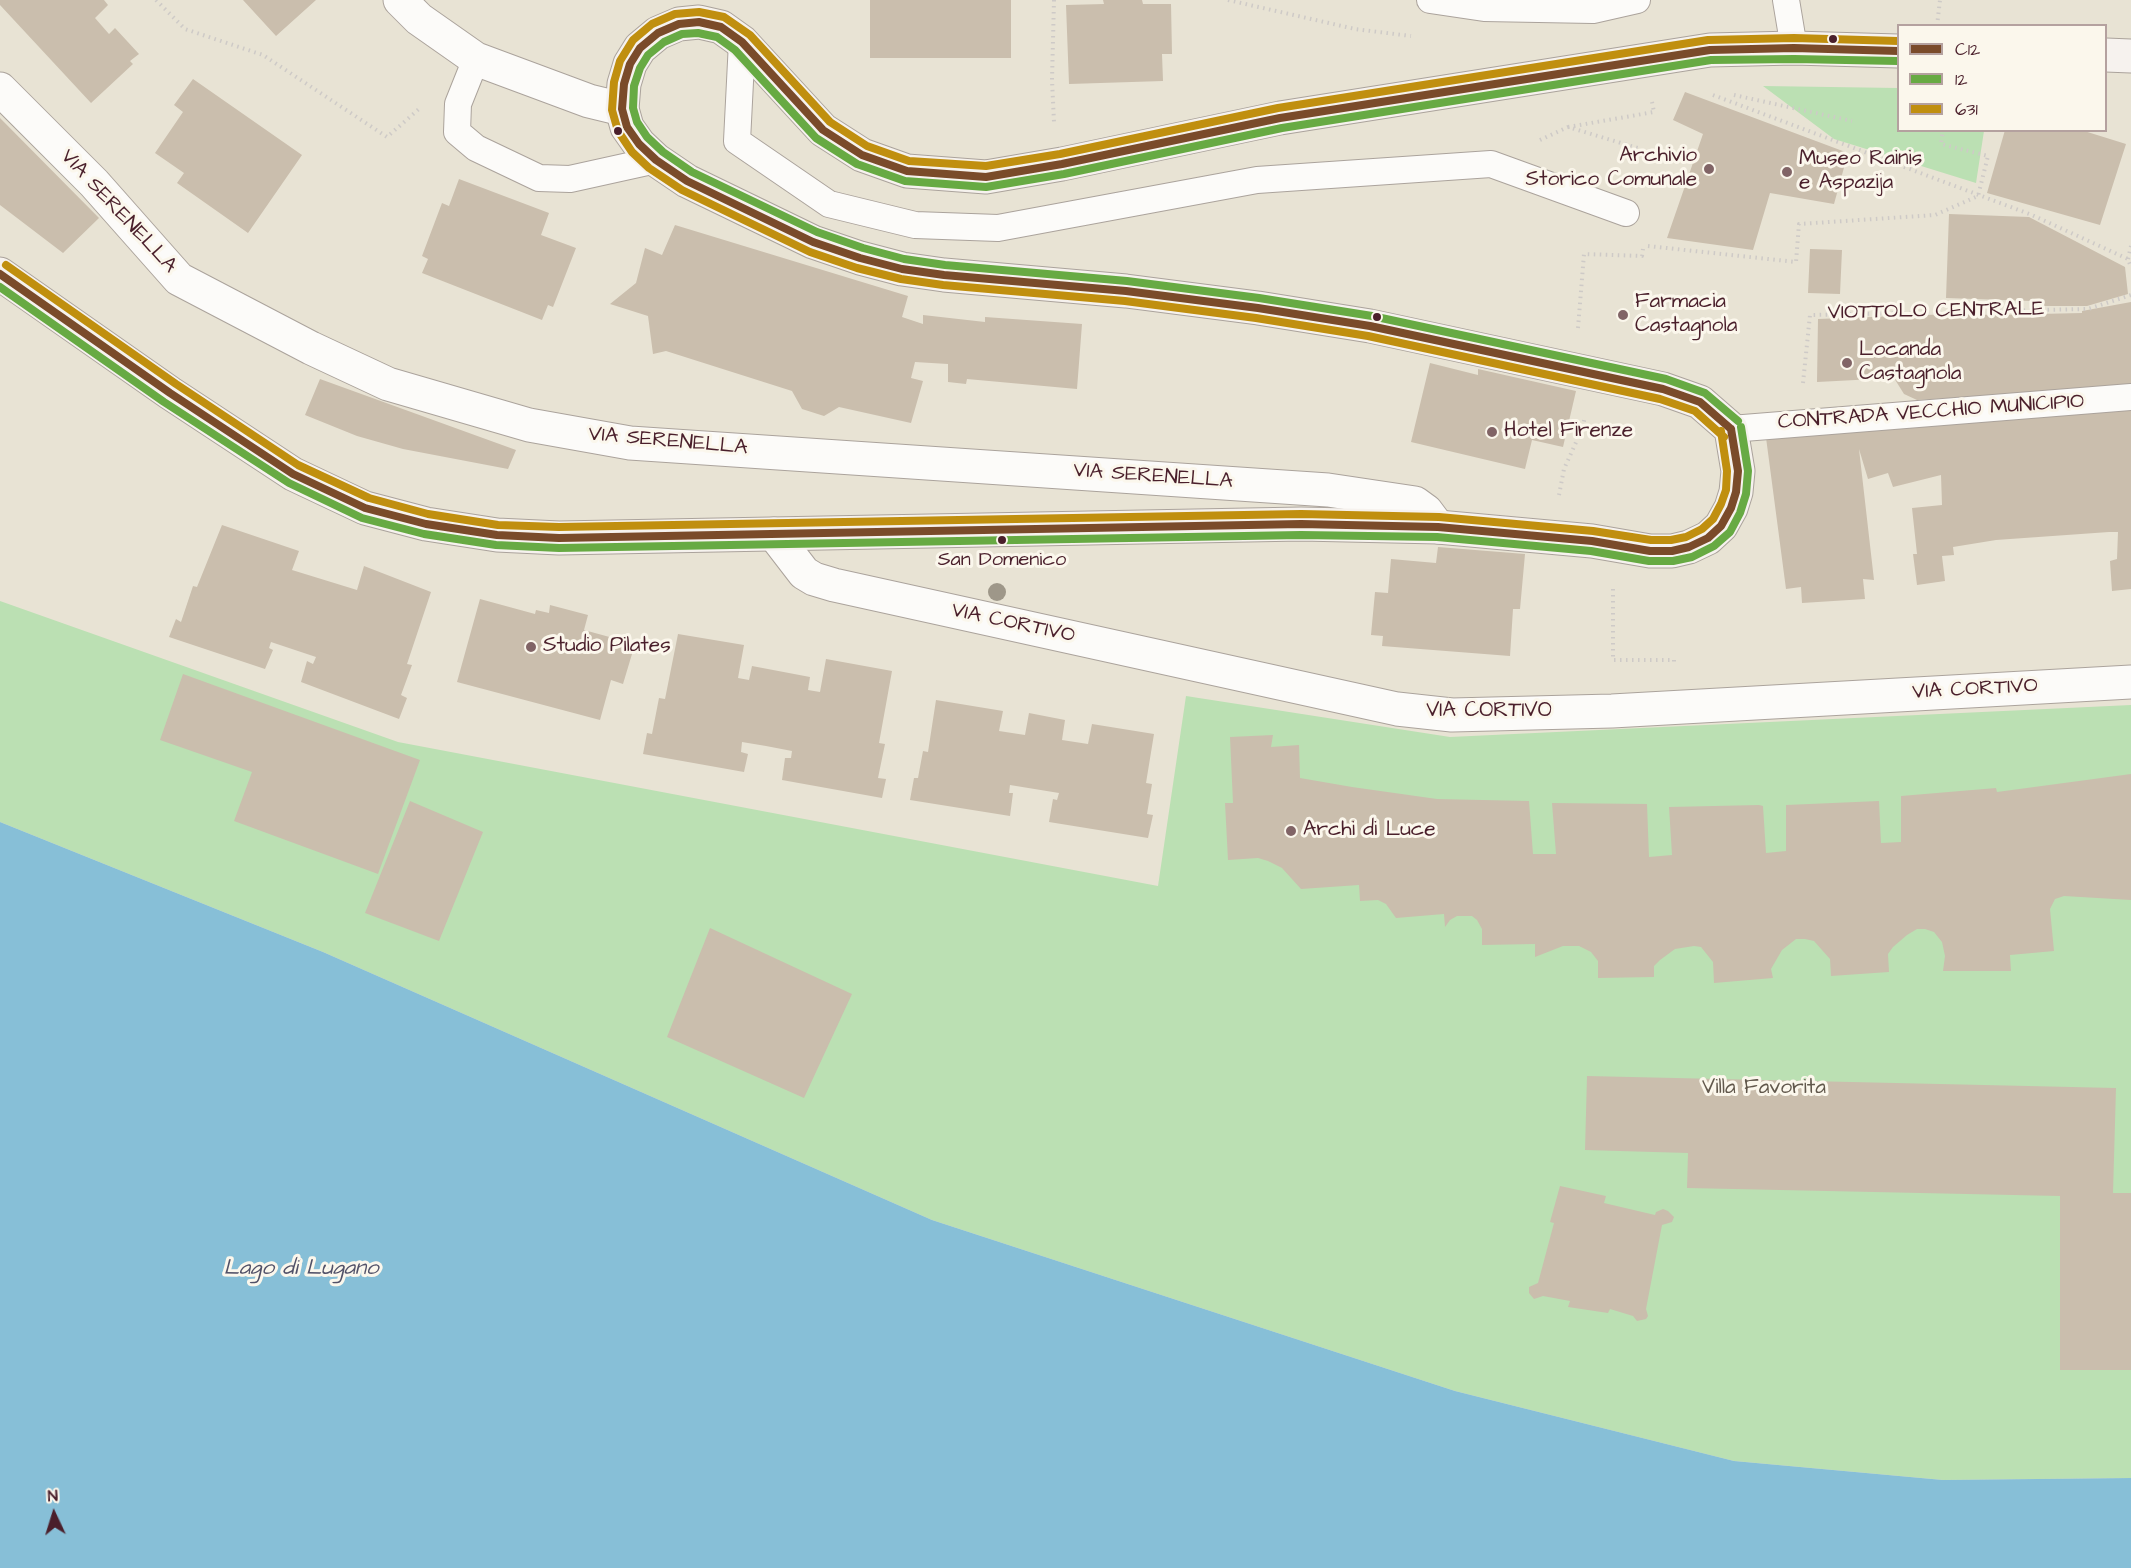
<!DOCTYPE html>
<html>
<head>
<meta charset="utf-8">
<style>
  body { margin:0 }
  #map { position:relative; width:2131px; height:1568px; overflow:hidden; background:#e8e3d4; font-family:"Architects Daughter",sans-serif }
  canvas { display:block }
  .legend { position:absolute; left:1897px; top:24px; width:210px; height:108px; box-sizing:border-box; background:#fbf7ec; border:2px solid #b4a19f; margin:0; padding:8px 10px; list-style:none; font-size:18px; color:#4a1f2b }
  .legend li { display:flex; align-items:center; gap:12px; height:30px }
  .legend b { width:30px; border:2px solid #b4a19f }
  .north { position:absolute; left:24px; top:1484px; width:60px; height:60px; -webkit-text-stroke:4px #fbf7ec; paint-order:stroke; rotate:356deg; font-size:16px; font-weight:700; line-height:24px; text-align:center; color:#4a1f2b }
  .north::after { content:''; display:block; margin:auto; width:21px; height:27px; background:#4a1f2b; clip-path:polygon(50% 0,100% 100%,50% 72%,0 100%) }
</style>
</head>
<body>
<div id="map">
<canvas width="2131" height="1568"></canvas>
<ul class="legend">
<li><b style="height:8px;background:#7a4b2a"></b>C12</li>
<li><b style="height:8px;background:#67aa43"></b>12</li>
<li><b style="height:8px;background:#c08f0f"></b>631</li>
</ul>
<div class="north">N</div>
</div>
<script>
const c = document.querySelector('canvas').getContext('2d');
c.lineJoin = 'round';
function fill(path, color) { c.fillStyle = color; c.fill(path, 'evenodd'); }
const toPath = rows => new Path2D(rows.map(r => 'M' + r).join(''));
function stroke(path, color, width, dash) { c.strokeStyle = color; c.lineWidth = width; c.lineCap = dash ? 'butt' : 'round'; c.setLineDash(dash || []); c.stroke(path); }
function drawText(font, color, halo, rows, align = 'center') {
  c.font = font + ' "Architects Daughter",sans-serif'; c.lineWidth = 6; c.setLineDash([]); c.textBaseline = 'middle'; c.strokeStyle = halo; c.fillStyle = color; for (const [text, x, y, turn = 0] of rows) {
    c.save(); c.translate(x, y); c.rotate((+turn || 0) * Math.PI / 180); c.textAlign = isNaN(turn) ? turn : align; if (halo) c.strokeText(text, 0, 0); c.fillText(text, 0, 0); c.restore();
  }
}
fill(toPath([
  [1763,86,1898,88,1898,130,1984,131,1976,183,1834,139],
  [0,601,398,742,1158,886,1186,696,1450,737,2131,705,2131,1478,1943,1480,1734,1461,1455,1391,932,1220,323,952,0,822]
]), '#bbe0b3');
fill(toPath([
  [0,822,323,952,932,1220,1455,1391,1734,1461,1943,1480,2131,1478,2131,1568,0,1568]
]), '#87bfd7');
fill(toPath([
  [0,0,104,0,108,5,95,18,109,34,115,28,139,54,130,61,133,64,91,103,0,5],
  [243,0,316,0,276,36],
  [870,0,1011,0,1011,58,870,58],
  [1103,0,1142,0,1143,4,1171,4,1172,54,1162,54,1163,81,1069,84,1066,5,1104,4],
  [193,79,302,155,248,233,177,183,184,173,155,153,183,112,174,105],
  [1685,92,1848,153,1834,204,1770,193,1753,250,1667,238,1703,134,1673,120],
  [0,118,99,218,63,253,0,205],
  [2005,130,2081,130,2126,144,2100,225,1987,193],
  [459,179,549,213,541,235,576,248,553,307,548,305,542,320,422,273,428,259,422,256,442,203,449,206],
  [1949,214,2029,217,2125,267,2128,294,2087,306,2031,306,2031,301,1946,298],
  [675,225,908,296,902,317,923,324,923,315,985,322,985,317,1082,324,1077,389,967,379,966,384,948,382,948,364,915,362,911,378,923,381,911,423,839,407,824,416,802,409,792,391,666,351,653,354,648,316,610,304,636,283,645,248,662,255],
  [1810,249,1842,250,1840,294,1808,293],
  [2131,302,2131,384,2095,389,1917,400,1904,394,1894,378,1817,382,1818,319,1952,314,1995,315,2082,313,2082,311],
  [1430,363,1478,375,1478,369,1576,391,1563,447,1532,440,1525,469,1411,442],
  [320,379,516,450,508,469,403,449,357,436,305,415],
  [2131,406,2131,589,2112,591,2110,561,2117,559,2118,532,2109,532,1996,540,1953,547,1954,555,1942,556,1945,581,1917,585,1913,554,1917,554,1912,508,1942,505,1941,475,1893,487,1888,473,1868,479,1859,449,1874,580,1863,579,1865,599,1802,603,1801,587,1786,589,1765,430],
  [222,525,299,551,292,570,357,590,364,566,431,592,407,664,412,665,401,695,407,698,399,719,301,682,307,661,313,664,316,657,271,642,269,648,273,650,265,669,169,637,176,619,181,622,193,586,197,587],
  [1438,547,1525,554,1520,609,1513,609,1510,656,1382,646,1383,636,1371,635,1375,592,1388,593,1391,559,1436,563],
  [480,599,535,614,536,610,549,613,550,605,588,615,584,630,635,644,623,684,611,680,600,720,457,682],
  [678,634,744,645,738,678,749,680,752,666,810,677,808,690,820,692,826,659,892,671,879,743,885,744,878,778,886,779,882,798,782,780,785,758,791,758,792,751,766,746,742,742,741,752,748,754,744,772,643,754,647,733,652,734,659,698,665,699],
  [183,674,420,760,378,874,234,821,252,772,160,740],
  [936,700,1003,711,999,731,1025,735,1029,713,1065,720,1062,740,1088,744,1092,724,1154,734,1146,783,1152,784,1147,814,1153,815,1148,838,1049,822,1053,799,1057,800,1059,793,1010,785,1009,793,1013,793,1010,816,910,800,914,778,918,778,923,751,928,752],
  [1273,735,1271,747,1299,745,1300,778,1352,787,1437,799,1529,801,1533,854,1556,854,1552,803,1647,804,1649,857,1672,855,1669,807,1759,805,1763,806,1766,853,1786,851,1786,805,1879,801,1881,843,1901,842,1901,796,1996,788,1997,792,2131,774,2131,900,2064,896,2055,899,2050,909,2054,951,2010,955,2011,971,1943,971,1945,956,1942,942,1934,932,1925,929,1917,929,1907,935,1893,947,1888,954,1889,972,1831,976,1830,959,1814,941,1805,939,1796,939,1782,950,1771,969,1773,978,1714,983,1713,962,1701,947,1694,946,1675,949,1660,960,1654,966,1654,977,1598,978,1598,961,1591,952,1579,946,1563,946,1535,957,1535,944,1482,945,1482,929,1477,920,1472,916,1457,916,1450,920,1445,927,1444,914,1396,918,1386,904,1378,900,1360,901,1359,885,1301,889,1282,868,1268,861,1258,858,1228,860,1225,803,1233,803,1230,737],
  [410,801,483,832,439,941,365,913],
  [710,928,852,994,804,1098,667,1037],
  [1587,1076,2116,1088,2113,1193,2131,1193,2131,1370,2060,1370,2060,1196,1687,1188,1688,1153,1585,1150],
  [1560,1186,1606,1196,1604,1203,1655,1215,1656,1212,1663,1209,1668,1211,1674,1217,1672,1222,1662,1225,1646,1309,1648,1316,1646,1319,1637,1321,1633,1316,1610,1309,1608,1313,1568,1307,1570,1301,1543,1296,1534,1299,1529,1293,1529,1287,1538,1283,1554,1223,1550,1222]
]), '#cabead');
const lane = toPath([
  [1430,0,1484,8,1593,10,1637,0],
  [1786,0,1794,48],
  [742,42,737,141,829,204,915,225,998,228,1257,180,1491,164,1626,213],
  [476,59,458,104,457,132,476,148,539,178,570,179,656,160],
  [1731,429,2131,397]
]);
const street = toPath([
  [400,0,419,19,476,59,589,101,622,109],
  [0,89,94,183,179,279,311,348,388,384,529,425,630,443,1328,490,1415,503,1426,511,1438,527],
  [774,534,804,573,814,579,834,585,1397,709,1452,715,1612,711,2131,682]
]);
const secondary = toPath([
  [2106,55,2131,56],
  [0,274,170,393,293,474,365,508,426,524,497,535,559,538,1301,524,1438,527,1592,541,1650,551,1672,551,1689,547,1708,538,1721,526,1731,508,1736,492,1738,471,1731,429,1700,402,1663,389,1370,326,1258,308,1126,291,944,275,902,269,860,258,813,242,687,181,656,160,639,144,627,127,622,109,624,84,630,64,640,48,658,33,679,24,699,22,721,27,742,42,823,130,862,155,907,171,986,177,1062,164,1280,118,1710,50,1794,48,1898,51]
]);
stroke(lane, '#aba39c', 28);
stroke(street, '#aba39c', 35);
stroke(secondary, '#aba39c', 35);
stroke(toPath([
  [156,0,185,29,263,55,387,137,419,109],
  [1054,0,1052,80,1054,122],
  [1228,0,1355,29,1411,36],
  [1937,26,1940,0],
  [1713,95,2032,215,2128,259,2131,267],
  [1734,95,1852,121],
  [1568,127,1654,112,1652,102],
  [1540,140,1568,127,1641,149],
  [1648,246,1796,262,1799,224,1935,215,1978,196,1988,156,1941,144,1943,130],
  [2128,259,2131,246],
  [1578,328,1584,254,1642,256,1643,249],
  [1803,383,1810,315,2088,309,2131,295],
  [1559,495,1564,469,1582,429,1585,417],
  [1613,589,1613,660,1674,660,1674,664]
]), '#cecac7', 4, [1.5, 4.5]);
stroke(lane, '#fcfbf9', 26);
stroke(street, '#fcfbf9', 33);
stroke(secondary, '#f6f2ee', 33);
stroke(toPath([
  [0,274,170,393,293,474,365,508,426,524,497,535,559,538,1301,524,1438,527,1592,541,1650,551,1672,551,1689,547,1708,538,1721,526,1731,508,1736,492,1738,471,1731,429],
  [1731,429,1700,402,1663,389,1370,326,1258,308,1126,291,944,275,902,269,860,258,813,242,687,181,656,160,639,144,627,127,622,109,624,84,630,64,640,48,658,33,679,24,699,22,721,27,742,42,823,130,862,155,907,171,986,177,1062,164,1280,118,1710,50,1794,48,1898,51]
]), '#7a4b2a', 8);
stroke(toPath([
  [0,287,164,402,289,483,362,518,424,534,496,545,559,548,1301,535,1437,537,1591,551,1649,561,1673,561,1692,557,1714,546,1730,532,1740,513,1746,494,1748,471,1741,427],
  [1738,421,1705,393,1666,379,1372,316,1259,298,1127,281,945,265,904,259,863,248,817,232,692,172,663,152,647,137,637,122,633,108,634,86,640,68,648,55,664,42,682,34,698,33,717,37,735,50,816,138,857,164,905,181,986,187,1064,174,1282,128,1711,60,1794,59,1898,61]
]), '#67aa43', 8);
stroke(toPath([
  [6,265,176,384,298,465,369,498,428,514,498,525,559,527,1301,514,1439,517,1593,531,1651,540,1671,540,1686,537,1702,529,1713,519,1721,504,1726,490,1727,471,1721,431],
  [1724,437,1695,411,1660,399,1368,336,1256,318,1125,301,943,285,901,279,857,268,810,252,682,190,649,168,632,152,618,131,612,110,614,82,620,61,633,40,652,24,675,14,699,12,724,17,750,35,830,122,867,146,909,161,986,166,1060,154,1278,108,1708,40,1794,38,1898,41]
]), '#c08f0f', 8);
c.fillStyle = '#9e9789';
for (const [x, y] of [
  [997,592]
]) { c.beginPath(); c.arc(x, y, 9, 0, 2 * Math.PI); c.fill(); }
for (const [x, y, r, color] of [
  [1833,39,5,"#4a1f2b"],
  [618,131,5,"#4a1f2b"],
  [1709,169,6,"#816466"],
  [1787,172,6,"#816466"],
  [1623,315,6,"#816466"],
  [1377,317,5,"#4a1f2b"],
  [1847,363,6,"#816466"],
  [1492,432,6,"#816466"],
  [1002,540,5,"#4a1f2b"],
  [531,647,6,"#816466"],
  [1291,831,6,"#816466"]
]) { const dot = new Path2D(); dot.arc(x, y, r, 0, 2 * Math.PI); c.fillStyle = color; c.fill(dot); stroke(dot, '#fbf7ec', 2); }
drawText('20px', '#4a1f2b', '#fbf7ec', [
  ["San Domenico",1002,561]
]);
drawText('21px', '#4a1f2b', '#fbf7ec', [
  ["Archivio",1697,157,"right"],
  ["Storico Comunale",1697,181,"right"],
  ["Museo Rainis",1799,160],
  ["e Aspazija",1799,184],
  ["Farmacia",1635,303],
  ["Castagnola",1635,327],
  ["Locanda",1859,351],
  ["Castagnola",1859,375],
  ["Hotel Firenze",1504,432],
  ["Studio Pilates",543,647],
  ["Archi di Luce",1303,831]
], 'left');
drawText('21px', '#4a1f2b', '#fbf7ec', [
  ["VIA SERENELLA",118,212,47],
  ["VIOTTOLO CENTRALE",1936,312,-1],
  ["CONTRADA VECCHIO MUNICIPIO",1931,413,-4],
  ["VIA SERENELLA",668,442,5],
  ["VIA SERENELLA",1153,477,4],
  ["VIA CORTIVO",1013,624,12],
  ["VIA CORTIVO",1975,690,-3],
  ["VIA CORTIVO",1489,712]
]);
drawText('21px', '#61584c', '#fbf7ec', [
  ["Villa Favorita",1764,1089]
]);
drawText('italic 22px', '#515168', '#fbf7ec', [
  ["Lago di Lugano",301,1269]
]);
</script>
</body>
</html>
